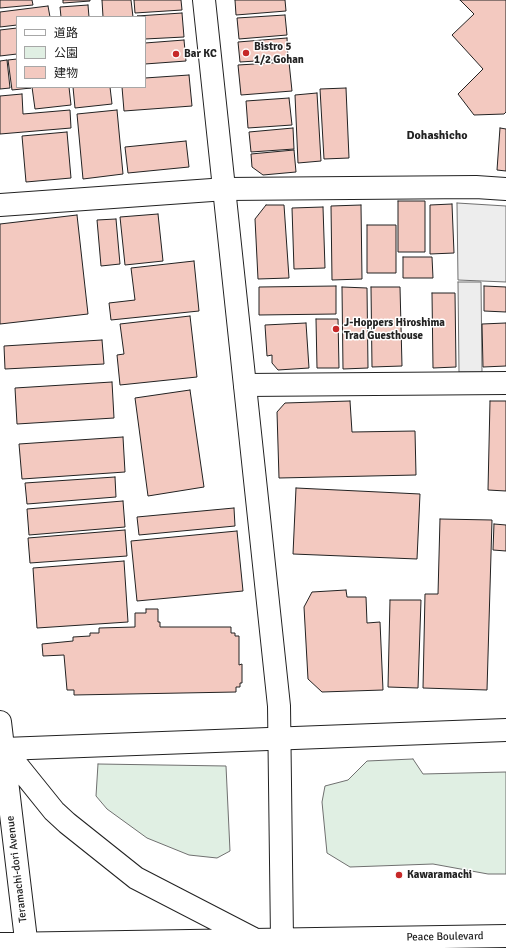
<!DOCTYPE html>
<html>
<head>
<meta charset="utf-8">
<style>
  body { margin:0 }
  #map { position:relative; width:506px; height:948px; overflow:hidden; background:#fff; font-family:Signika,"Noto Sans JP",sans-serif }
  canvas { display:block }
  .legend { position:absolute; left:16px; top:16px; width:130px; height:72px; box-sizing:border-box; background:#fff; border:1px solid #a7a7a7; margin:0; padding:5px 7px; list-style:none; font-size:12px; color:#222 }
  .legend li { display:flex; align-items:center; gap:8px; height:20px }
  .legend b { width:20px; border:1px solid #a7a7a7 }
</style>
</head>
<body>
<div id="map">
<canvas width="506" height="948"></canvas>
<ul class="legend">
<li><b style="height:5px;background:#fff"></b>道路</li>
<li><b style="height:11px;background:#e0efe3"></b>公園</li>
<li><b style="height:11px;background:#f3c9c0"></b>建物</li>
</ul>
</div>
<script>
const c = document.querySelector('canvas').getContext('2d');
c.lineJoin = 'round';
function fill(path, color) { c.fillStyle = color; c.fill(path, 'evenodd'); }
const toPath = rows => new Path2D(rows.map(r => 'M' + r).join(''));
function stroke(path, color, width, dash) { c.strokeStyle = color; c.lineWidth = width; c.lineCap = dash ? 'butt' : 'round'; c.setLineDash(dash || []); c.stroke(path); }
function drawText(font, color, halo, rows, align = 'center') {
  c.font = font + ' Signika,sans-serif'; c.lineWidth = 3; c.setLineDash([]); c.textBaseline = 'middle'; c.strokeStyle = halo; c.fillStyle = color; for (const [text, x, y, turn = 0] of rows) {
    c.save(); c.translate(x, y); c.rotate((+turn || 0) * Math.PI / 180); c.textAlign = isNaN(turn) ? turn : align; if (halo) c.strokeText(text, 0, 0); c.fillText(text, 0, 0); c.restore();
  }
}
const green = toPath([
  [413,759,423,774,506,772,506,874,488,874,433,864,350,867,327,853,322,802,325,786,348,780,367,761,413,759],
  [98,764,226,766,230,851,217,858,189,855,147,838,107,809,96,796,98,764]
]);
fill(green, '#e0efe3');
stroke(green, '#6f6f6f', 1);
const parking = toPath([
  [457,203,506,206,506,282,458,280,457,203],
  [458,282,481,282,482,372,459,372,458,282]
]);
fill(parking, '#ededed');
stroke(parking, '#6f6f6f', 1);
const building = toPath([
  [0,0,32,0,33,5,0,8,0,0],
  [63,0,90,0,90,1,63,3,63,0],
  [102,0,131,0,133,17,103,17,102,0],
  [134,0,181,0,182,10,135,13,134,0],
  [235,0,285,0,286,11,236,15,235,0],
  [460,0,506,0,506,112,504,114,474,115,458,94,483,69,452,35,474,14,460,0],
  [88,5,89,17,61,17,60,7,88,5],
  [48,6,50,17,17,17,17,25,0,27,0,12,48,6],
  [182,13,184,37,145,39,145,17,137,16,182,13],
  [285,15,287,35,239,39,237,18,285,15],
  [17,28,17,54,0,56,0,30,17,28],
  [287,38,288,59,240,62,238,42,287,38],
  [184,40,186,61,145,64,145,43,184,40],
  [17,59,17,87,31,88,12,90,8,60,17,59],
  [7,60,10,88,0,89,0,61,7,60],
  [289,62,292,91,241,95,238,65,289,62],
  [189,75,192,106,124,111,122,87,145,87,145,78,189,75],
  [32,87,69,87,71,105,35,109,32,87],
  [73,87,110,87,112,104,75,108,73,87],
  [346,88,349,158,324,159,320,89,346,88],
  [317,93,321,161,298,163,295,95,317,93],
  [22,94,23,114,70,110,71,128,0,134,0,96,22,94],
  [289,98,292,125,248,128,246,101,289,98],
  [117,110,123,174,83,179,77,114,117,110],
  [293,128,294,149,251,152,249,132,293,128],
  [500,128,506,129,506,171,497,170,500,128],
  [67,132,71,178,26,182,22,136,67,132],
  [186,141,189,167,128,173,125,147,186,141],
  [294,150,296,172,263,175,252,167,251,154,294,150],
  [398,201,425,201,425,252,398,252,398,201],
  [452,204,454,253,430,254,430,205,452,204],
  [266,205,284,205,289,278,258,279,255,219,266,205],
  [361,205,362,279,332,280,331,206,361,205],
  [323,207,325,268,294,269,292,208,323,207],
  [158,214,163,261,125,265,120,217,158,214],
  [77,215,88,314,0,324,0,224,77,215],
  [116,219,120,264,101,266,97,220,116,219],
  [367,225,396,225,396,273,367,273,367,225],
  [403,257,432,257,433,278,403,278,403,257],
  [194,261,199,311,111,320,109,303,135,300,131,268,194,261],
  [336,286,336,314,259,315,259,287,336,286],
  [484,286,506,287,506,312,484,311,484,286],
  [342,287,367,288,368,368,343,369,342,287],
  [371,287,400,287,402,366,372,367,371,287],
  [432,293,455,293,456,367,433,368,432,293],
  [190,316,197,377,120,385,117,355,124,354,120,324,190,316],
  [316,319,338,319,339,368,317,368,316,319],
  [306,323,309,368,278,370,272,363,272,355,267,356,265,325,306,323],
  [506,323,506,366,483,367,482,324,506,323],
  [102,340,104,364,5,369,4,346,102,340],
  [112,382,114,418,17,424,15,388,112,382],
  [190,390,204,487,148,496,135,398,190,390],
  [350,401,352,432,415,431,416,475,279,478,277,412,285,403,350,401],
  [490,401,506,401,506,491,488,490,490,401],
  [123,437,125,472,22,479,19,444,123,437],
  [115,477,116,497,27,504,25,483,115,477],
  [296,488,420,494,417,559,293,554,296,488],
  [123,501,125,527,29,535,27,509,123,501],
  [234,508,235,526,139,535,137,517,234,508],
  [440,519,492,520,487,690,423,688,425,594,438,594,440,519],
  [494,524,506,525,506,551,493,550,494,524],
  [125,530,127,556,30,563,28,538,125,530],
  [237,531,243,591,137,601,131,541,237,531],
  [124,561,128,622,37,628,33,568,124,561],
  [346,590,347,597,366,597,367,623,380,622,383,690,322,692,308,679,304,607,312,592,346,590],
  [390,600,421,600,418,688,388,687,390,600],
  [146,609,158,609,158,622,160,622,160,627,231,627,231,633,235,633,235,636,239,636,239,665,242,664,242,683,240,683,240,687,236,687,236,692,74,695,74,690,67,690,64,655,43,656,42,644,73,641,73,637,90,636,90,633,99,633,99,628,135,627,135,613,146,613,146,609]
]);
fill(building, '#f3c9c0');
stroke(building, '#222', 1);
const minor = toPath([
  [0,205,226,189,476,187,506,189],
  [245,385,506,383],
  [4,749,506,730]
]);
const tertiary = toPath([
  [204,0,279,706,282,939],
  [0,722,27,948],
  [4,749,54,811,67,823,136,878,252,938],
  [0,944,506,936]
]);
stroke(minor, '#222', 24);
stroke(tertiary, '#222', 24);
stroke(minor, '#fff', 22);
stroke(tertiary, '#fff', 22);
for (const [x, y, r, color] of [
  [246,53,4,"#c62828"],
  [176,54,4,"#c62828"],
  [336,329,4,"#c62828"],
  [399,875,4,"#c62828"]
]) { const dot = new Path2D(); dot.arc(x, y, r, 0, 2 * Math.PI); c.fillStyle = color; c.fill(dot); stroke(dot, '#fff', 1.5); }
drawText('bold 11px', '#222', '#fff', [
  ["Bistro 5",254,47],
  ["1/2 Gohan",254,60],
  ["Bar KC",184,54],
  ["J-Hoppers Hiroshima",344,323],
  ["Trad Guesthouse",344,336],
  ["Kawaramachi",407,875]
], 'left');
drawText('11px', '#222', '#fff', [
  ["Teramachi-dori Avenue",17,869,-97],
  ["Peace Boulevard",445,937,-1]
]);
drawText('bold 12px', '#222', '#fff', [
  ["Dohashicho",437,136]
]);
</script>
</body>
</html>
